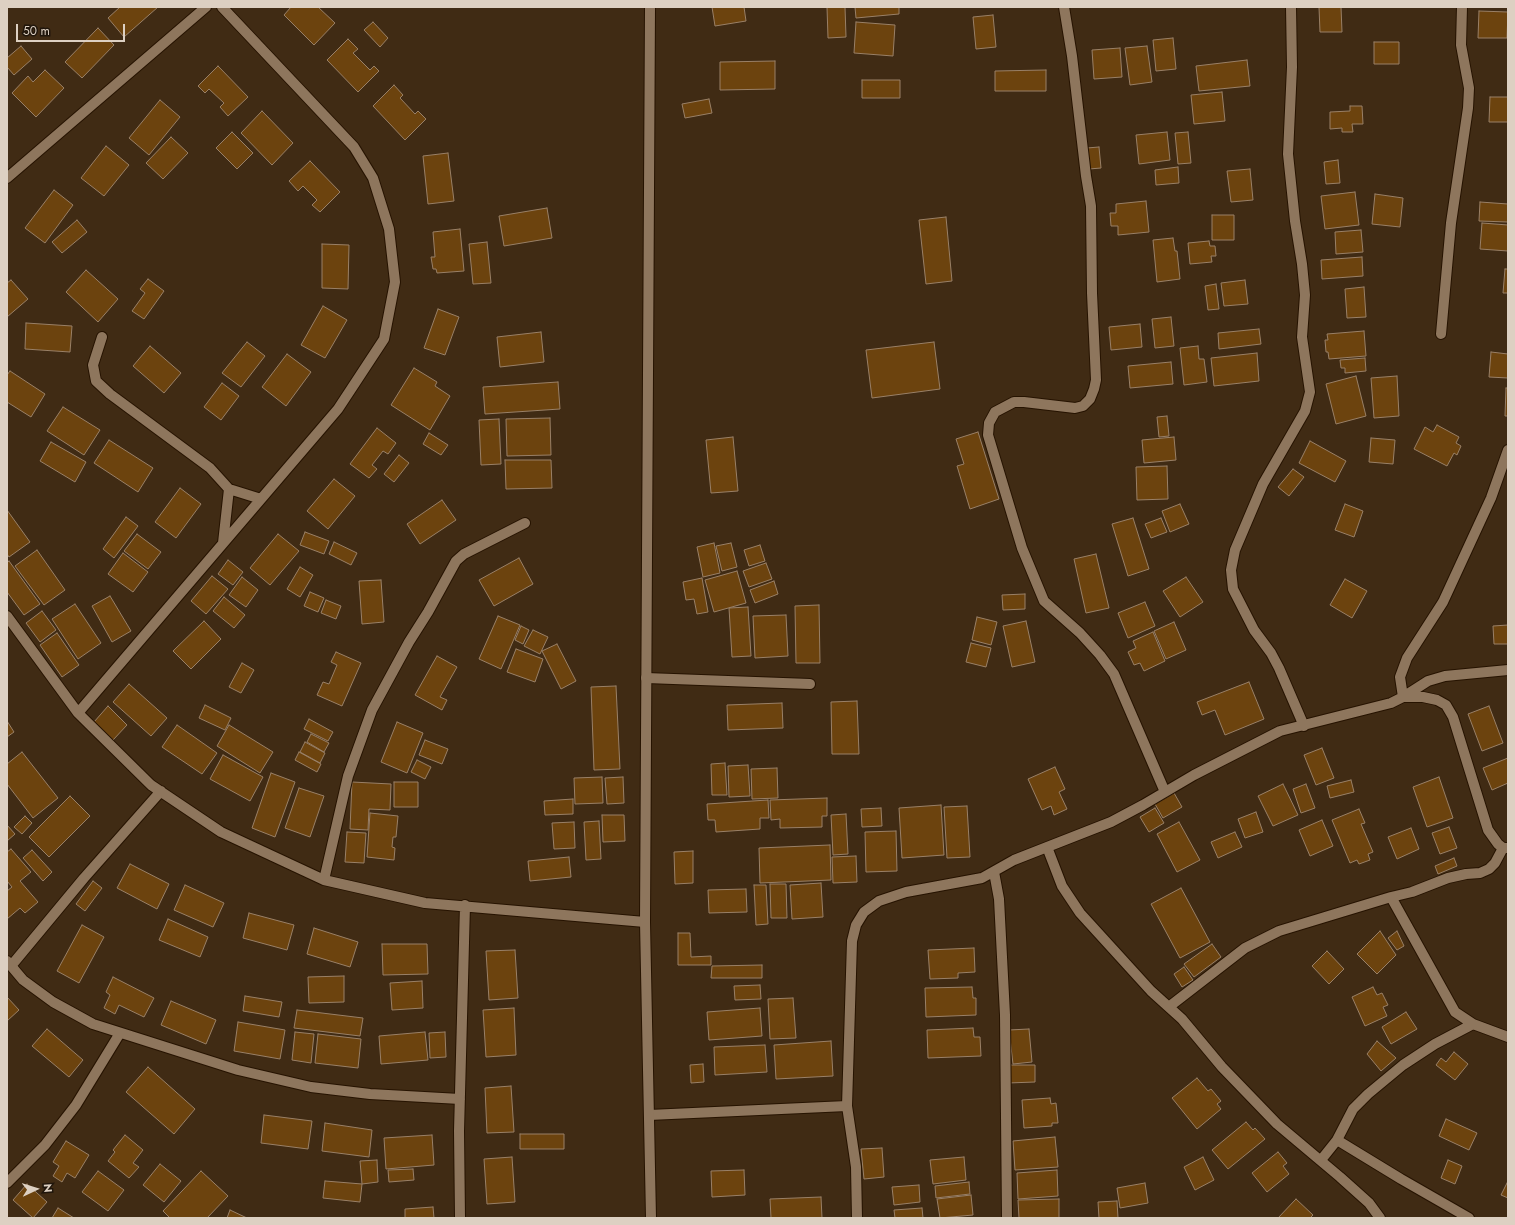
<!DOCTYPE html>
<html>
<head>
<meta charset="utf-8">
<style>
  body { margin:0 }
  #map { position:relative; width:1515px; height:1225px; overflow:hidden; background:#402b14; font-family:Jost,sans-serif }
  canvas { display:block }
  .frame { position:absolute; inset:0; border:8px solid #ddd0c2; pointer-events:none }
  .north { position:absolute; left:16px; top:1169px; width:40px; height:40px; -webkit-text-stroke:3px #20160c; paint-order:stroke; rotate:86deg; font-size:11px; font-weight:700; line-height:16px; text-align:center; color:#ddd0c2 }
  .north::after { content:''; display:block; margin:auto; width:14px; height:18px; background:#ddd0c2; clip-path:polygon(50% 0,100% 100%,50% 72%,0 100%) }
  .scale { position:absolute; left:16px; top:24px; width:109px; height:18px; box-sizing:border-box; border:2px solid #ddd0c2; border-top:0; padding-left:5px; font-size:12px; line-height:14px; white-space:nowrap; color:#ddd0c2; -webkit-text-stroke:3px #20160c; paint-order:stroke }
</style>
</head>
<body>
<div id="map">
<canvas width="1515" height="1225"></canvas>
<div class="frame"></div>
<div class="north">N</div>
<div class="scale">50 m</div>
</div>
<script>
const c = document.querySelector('canvas').getContext('2d');
c.lineJoin = 'round';
function fill(path, color) { c.fillStyle = color; c.fill(path, 'evenodd'); }
const toPath = rows => new Path2D(rows.map(r => 'M' + r).join(''));
function stroke(path, color, width, dash) { c.strokeStyle = color; c.lineWidth = width; c.lineCap = dash ? 'butt' : 'round'; c.setLineDash(dash || []); c.stroke(path); }
const building = toPath([
  [120,7,158,7,124,37,108,18,120,7],
  [291,7,318,7,335,23,314,45,284,15,291,7],
  [712,7,744,7,746,21,715,26,712,7],
  [827,7,845,7,846,37,828,38,827,7],
  [855,7,899,7,899,14,856,18,855,7],
  [1319,7,1341,7,1342,32,1320,32,1319,7],
  [1479,11,1508,12,1507,38,1478,38,1479,11],
  [993,15,996,47,976,49,973,17,993,15],
  [373,22,388,38,380,47,364,30,373,22],
  [856,22,895,25,893,56,854,53,856,22],
  [98,28,114,45,82,78,65,62,98,28],
  [1173,38,1176,69,1156,71,1153,40,1173,38],
  [348,39,358,49,353,53,370,70,374,66,379,71,358,92,327,60,348,39],
  [1374,42,1399,42,1399,64,1374,64,1374,42],
  [21,46,32,59,14,75,7,67,7,58,21,46],
  [1147,46,1152,82,1130,85,1125,48,1147,46],
  [1120,48,1122,77,1094,79,1092,50,1120,48],
  [1247,60,1250,86,1199,91,1196,66,1247,60],
  [775,61,775,89,720,90,720,62,775,61],
  [218,66,248,97,228,116,220,107,224,103,209,89,205,93,198,86,218,66],
  [45,70,64,88,36,117,12,93,28,76,33,82,45,70],
  [1046,70,1046,91,995,91,995,71,1046,70],
  [862,80,900,80,900,98,862,98,862,80],
  [394,85,403,95,400,98,415,114,418,111,426,119,405,140,373,106,394,85],
  [1222,92,1225,121,1194,124,1191,95,1222,92],
  [1490,97,1508,97,1508,122,1489,122,1490,97],
  [709,99,712,113,685,118,682,104,709,99],
  [160,100,180,117,149,155,129,138,160,100],
  [1350,106,1362,106,1363,124,1352,124,1353,132,1342,132,1342,128,1330,129,1330,112,1350,111,1350,106],
  [262,111,293,143,272,165,241,133,262,111],
  [232,132,253,153,237,169,216,148,232,132],
  [1167,132,1170,160,1139,164,1136,135,1167,132],
  [1188,132,1191,163,1178,164,1175,133,1188,132],
  [171,137,188,153,163,179,146,163,171,137],
  [106,146,129,165,104,196,81,178,106,146],
  [1099,147,1101,168,1089,169,1087,148,1099,147],
  [448,153,454,201,428,204,423,156,448,153],
  [1338,160,1340,183,1326,184,1324,162,1338,160],
  [310,161,340,192,320,212,312,205,317,200,303,186,298,191,289,181,310,161],
  [1178,167,1179,183,1156,185,1155,170,1178,167],
  [1250,169,1253,200,1231,202,1227,171,1250,169],
  [54,190,73,205,45,243,25,228,54,190],
  [1355,192,1359,225,1325,229,1321,196,1355,192],
  [1375,194,1403,198,1400,227,1372,224,1375,194],
  [1146,201,1149,232,1118,235,1118,226,1111,226,1110,213,1116,213,1116,204,1146,201],
  [1480,202,1508,204,1508,222,1479,221,1480,202],
  [547,208,552,238,504,246,499,216,547,208],
  [1212,215,1234,215,1234,240,1212,240,1212,215],
  [946,217,952,281,926,284,919,220,946,217],
  [77,220,87,232,62,253,52,242,77,220],
  [1482,223,1508,225,1508,251,1480,249,1482,223],
  [460,229,464,271,437,273,436,269,433,269,431,257,435,257,433,232,460,229],
  [1361,230,1363,252,1336,254,1335,232,1361,230],
  [1173,238,1175,251,1177,251,1180,279,1157,282,1153,240,1173,238],
  [1209,241,1210,246,1215,246,1216,256,1211,256,1212,262,1190,264,1188,243,1209,241],
  [487,242,491,283,473,284,469,244,487,242],
  [322,244,349,245,348,289,322,288,322,244],
  [1362,257,1363,276,1322,279,1321,260,1362,257],
  [1505,269,1508,269,1508,293,1503,293,1505,269],
  [86,270,118,299,98,322,66,292,86,270],
  [148,279,164,291,144,319,132,311,145,293,140,289,148,279],
  [11,280,28,299,7,317,7,283,11,280],
  [1245,280,1248,304,1224,306,1221,283,1245,280],
  [1216,284,1219,309,1208,310,1205,286,1216,284],
  [1364,287,1366,317,1347,318,1345,289,1364,287],
  [323,306,347,320,325,358,301,345,323,306],
  [438,309,459,317,445,355,424,348,438,309],
  [1171,317,1174,346,1155,348,1152,319,1171,317],
  [26,323,72,326,70,352,25,349,26,323],
  [1140,324,1142,347,1111,350,1109,327,1140,324],
  [1259,329,1261,344,1219,349,1218,333,1259,329],
  [1364,331,1366,356,1329,359,1328,352,1326,352,1325,340,1328,340,1327,334,1364,331],
  [541,332,544,362,500,367,497,337,541,332],
  [247,342,265,356,241,387,222,373,247,342],
  [934,342,940,389,872,398,866,350,934,342],
  [150,346,181,373,164,393,133,366,150,346],
  [1198,346,1199,359,1204,359,1207,382,1184,385,1180,348,1198,346],
  [1491,352,1508,354,1508,378,1489,377,1491,352],
  [1257,353,1259,381,1214,386,1211,358,1257,353],
  [287,354,311,372,286,406,262,387,287,354],
  [1365,358,1366,371,1345,373,1345,368,1341,368,1340,360,1365,358],
  [1171,362,1173,384,1130,388,1128,366,1171,362],
  [414,368,437,382,435,386,450,396,430,430,391,405,414,368],
  [10,371,45,394,31,417,7,402,7,375,10,371],
  [1356,376,1366,416,1336,424,1326,384,1356,376],
  [1397,376,1399,416,1374,418,1371,378,1397,376],
  [558,382,560,409,485,414,483,387,558,382],
  [222,383,239,396,221,420,204,407,222,383],
  [1506,388,1508,388,1508,416,1505,416,1506,388],
  [63,407,100,430,84,455,47,431,63,407],
  [1167,416,1169,436,1159,437,1157,417,1167,416],
  [550,418,551,455,507,456,506,419,550,418],
  [499,419,501,464,481,465,479,420,499,419],
  [1437,425,1459,437,1456,443,1461,446,1457,455,1454,453,1447,466,1414,449,1425,427,1433,432,1437,425],
  [377,428,396,443,388,454,383,451,372,465,377,469,369,478,350,464,377,428],
  [978,432,999,499,970,509,957,466,964,464,956,439,978,432],
  [429,433,448,445,441,455,423,444,429,433],
  [733,437,738,491,711,493,706,440,733,437],
  [1174,437,1176,460,1144,463,1142,440,1174,437],
  [1371,438,1395,440,1393,464,1369,462,1371,438],
  [109,440,153,468,138,492,94,463,109,440],
  [1310,441,1346,461,1335,482,1299,463,1310,441],
  [51,442,86,462,75,482,40,461,51,442],
  [399,455,409,463,394,482,384,474,399,455],
  [505,460,551,460,552,488,506,489,505,460],
  [1167,466,1168,499,1137,500,1136,467,1167,466],
  [1293,469,1304,477,1289,496,1278,487,1293,469],
  [334,479,355,496,328,529,307,511,334,479],
  [180,488,201,504,176,538,155,522,180,488],
  [442,500,456,520,420,544,407,524,442,500],
  [1180,504,1189,524,1170,532,1162,511,1180,504],
  [1345,504,1363,511,1354,537,1335,530,1345,504],
  [7,510,30,542,9,557,7,554,7,510],
  [126,517,138,526,114,558,103,549,126,517],
  [1133,518,1149,569,1128,576,1112,524,1133,518],
  [1161,518,1167,532,1151,538,1145,524,1161,518],
  [305,532,329,541,324,554,300,545,305,532],
  [137,534,161,552,148,569,124,551,137,534],
  [278,534,299,551,270,585,250,568,278,534],
  [334,542,357,553,351,565,329,554,334,542],
  [714,543,720,573,703,577,697,547,714,543],
  [731,543,737,567,722,571,716,546,731,543],
  [760,545,765,561,749,566,744,550,760,545],
  [37,550,65,590,44,605,15,566,37,550],
  [123,553,148,572,133,592,108,574,123,553],
  [1096,554,1109,608,1086,613,1074,559,1096,554],
  [519,558,533,584,494,606,479,580,519,558],
  [228,560,243,572,233,585,218,574,228,560],
  [9,561,40,604,24,615,7,592,7,563,9,561],
  [766,563,772,579,749,587,743,571,766,563],
  [300,567,313,575,300,597,287,589,300,567],
  [737,571,746,603,714,612,705,580,737,571],
  [212,576,228,589,206,614,191,601,212,576],
  [242,577,258,590,246,607,229,595,242,577],
  [1186,577,1203,602,1180,617,1163,591,1186,577],
  [702,578,708,612,697,614,694,599,686,600,683,582,702,578],
  [1345,579,1367,591,1352,618,1330,605,1345,579],
  [381,580,384,622,362,624,359,581,381,580],
  [774,581,778,594,755,603,750,590,774,581],
  [310,592,324,598,318,612,304,606,310,592],
  [1025,594,1025,609,1003,610,1002,595,1025,594],
  [110,596,131,631,112,642,92,606,110,596],
  [224,597,245,615,234,628,213,611,224,597],
  [326,600,341,606,336,619,321,613,326,600],
  [1145,602,1155,626,1128,638,1118,613,1145,602],
  [75,604,101,643,78,659,52,619,75,604],
  [819,605,820,663,796,663,795,606,819,605],
  [748,607,751,656,732,657,729,608,748,607],
  [42,611,56,630,40,642,26,623,42,611],
  [786,615,788,656,755,658,753,616,786,615],
  [498,616,520,625,501,669,479,659,498,616],
  [977,617,997,622,991,645,972,640,977,617],
  [204,621,221,639,191,669,173,651,204,621],
  [1026,621,1035,662,1012,667,1003,626,1026,621],
  [1174,622,1186,650,1166,659,1154,631,1174,622],
  [1508,625,1508,644,1494,644,1493,626,1508,625],
  [521,626,529,630,523,644,515,640,521,626],
  [533,630,548,637,540,654,524,646,533,630],
  [1153,632,1165,661,1144,671,1140,663,1134,665,1128,652,1136,648,1133,641,1153,632],
  [57,633,79,665,62,677,40,645,57,633],
  [971,643,991,648,986,667,966,662,971,643],
  [557,644,576,681,561,689,542,651,557,644],
  [516,649,543,659,535,682,507,672,516,649],
  [336,652,361,663,342,706,317,695,323,682,329,684,337,665,331,662,336,652],
  [437,656,457,667,440,697,447,700,442,710,415,695,437,656],
  [242,663,254,670,241,693,229,687,242,663],
  [1249,682,1264,719,1225,735,1215,710,1202,715,1197,702,1249,682],
  [129,684,167,718,151,736,113,702,129,684],
  [616,686,620,769,594,770,591,687,616,686],
  [857,701,859,754,832,754,831,702,857,701],
  [782,703,783,728,728,730,727,705,782,703],
  [205,705,231,718,225,730,199,718,205,705],
  [108,706,127,725,113,740,94,722,108,706],
  [1489,706,1503,743,1482,751,1468,714,1489,706],
  [309,719,333,732,328,741,304,729,309,719],
  [7,721,14,732,7,737,7,721],
  [397,722,423,733,407,773,381,762,397,722],
  [177,725,217,753,202,774,162,747,177,725],
  [229,725,273,752,260,773,217,746,229,725],
  [311,734,329,743,324,752,307,742,311,734],
  [425,740,448,749,442,764,419,755,425,740],
  [305,742,325,753,320,763,300,752,305,742],
  [1322,748,1334,778,1316,785,1304,755,1322,748],
  [22,752,58,798,33,818,7,784,7,764,22,752],
  [299,752,321,764,317,772,295,760,299,752],
  [223,755,263,777,250,801,210,779,223,755],
  [1508,758,1508,783,1492,790,1483,768,1508,758],
  [417,760,431,767,425,779,411,772,417,760],
  [725,763,727,795,712,795,711,764,725,763],
  [748,765,750,796,729,797,728,766,748,765],
  [1055,767,1065,789,1059,792,1067,809,1054,815,1051,806,1042,810,1028,779,1055,767],
  [777,768,778,798,752,799,751,769,777,768],
  [271,773,295,782,275,837,252,828,271,773],
  [602,777,603,803,575,804,574,778,602,777],
  [623,777,624,803,607,804,605,778,623,777],
  [1439,777,1453,818,1427,827,1413,787,1439,777],
  [1351,780,1354,792,1330,798,1327,786,1351,780],
  [352,782,391,784,390,810,369,809,368,830,350,829,352,782],
  [394,782,418,782,418,807,394,807,394,782],
  [1283,784,1298,815,1273,826,1258,796,1283,784],
  [1306,784,1315,808,1301,813,1293,789,1306,784],
  [299,788,324,796,310,837,285,828,299,788],
  [1174,793,1182,807,1163,818,1155,804,1174,793],
  [70,796,90,816,49,857,29,837,70,796],
  [827,798,827,816,822,816,822,827,780,828,780,819,771,820,770,800,827,798],
  [573,799,573,814,545,815,544,801,573,799],
  [768,800,769,818,760,818,760,829,716,832,715,820,708,820,707,804,768,800],
  [941,805,944,855,902,858,899,808,941,805],
  [967,806,970,857,947,858,944,807,967,806],
  [881,808,882,826,862,827,861,809,881,808],
  [1155,808,1164,823,1149,832,1140,817,1155,808],
  [1359,809,1365,823,1361,824,1373,852,1368,854,1370,860,1359,864,1357,860,1350,863,1332,820,1359,809],
  [1256,812,1263,832,1245,838,1238,819,1256,812],
  [370,813,398,816,396,837,393,837,392,847,395,848,394,860,367,857,370,813],
  [846,814,848,854,833,855,831,815,846,814],
  [602,815,624,815,625,841,603,842,602,815],
  [25,816,32,823,22,834,14,827,25,816],
  [1322,820,1333,846,1310,856,1299,830,1322,820],
  [599,821,601,859,586,860,584,822,599,821],
  [574,822,575,848,554,849,552,823,574,822],
  [1179,822,1200,860,1177,872,1157,834,1179,822],
  [7,825,15,834,7,841,7,825],
  [1449,827,1457,848,1440,854,1432,833,1449,827],
  [1411,828,1419,849,1397,859,1388,837,1411,828],
  [896,831,897,871,866,872,865,832,896,831],
  [347,832,366,833,364,863,345,862,347,832],
  [1235,832,1242,847,1218,858,1211,842,1235,832],
  [830,845,831,880,760,883,759,848,830,845],
  [11,849,31,872,20,881,38,902,25,913,20,908,7,919,7,891,12,887,7,881,7,852,11,849],
  [32,850,52,872,43,881,23,858,32,850],
  [693,851,693,883,675,884,674,852,693,851],
  [856,856,857,882,833,883,832,857,856,856],
  [569,857,571,877,530,881,528,861,569,857],
  [1454,858,1457,866,1438,874,1435,866,1454,858],
  [130,864,169,884,157,909,117,888,130,864],
  [93,881,102,888,85,911,76,904,93,881],
  [821,883,823,917,792,919,790,885,821,883],
  [770,884,786,884,787,918,771,918,770,884],
  [185,885,224,903,213,927,174,910,185,885],
  [754,885,766,885,768,924,756,925,754,885],
  [1181,888,1210,942,1180,958,1151,904,1181,888],
  [746,889,747,912,709,913,708,890,746,889],
  [249,913,294,925,287,950,243,938,249,913],
  [168,919,208,937,200,957,159,940,168,919],
  [82,925,104,937,79,983,57,971,82,925],
  [314,928,358,942,350,967,307,954,314,928],
  [1380,931,1396,955,1377,974,1357,954,1380,931],
  [1397,931,1404,946,1397,950,1388,938,1397,931],
  [678,933,690,933,691,957,711,956,711,965,678,965,678,933],
  [382,944,427,944,428,974,383,975,382,944],
  [1212,944,1221,957,1194,977,1184,964,1212,944],
  [974,948,975,972,958,973,958,978,930,979,928,950,974,948],
  [515,950,518,998,489,1000,486,951,515,950],
  [1327,951,1344,969,1329,984,1312,966,1327,951],
  [762,965,762,978,711,978,712,966,762,965],
  [1184,967,1193,980,1182,987,1174,974,1184,967],
  [344,976,344,1002,309,1003,308,977,344,976],
  [113,977,154,998,144,1017,119,1005,115,1014,104,1008,110,995,106,992,113,977],
  [422,981,423,1008,392,1010,390,983,422,981],
  [760,985,761,999,735,1000,734,986,760,985],
  [972,987,973,998,976,998,976,1015,926,1017,925,988,972,987],
  [1373,987,1377,995,1382,993,1388,1005,1383,1007,1387,1016,1365,1026,1352,997,1373,987],
  [245,996,282,1002,279,1017,243,1011,245,996],
  [7,997,19,1010,7,1021,7,997],
  [793,998,796,1038,770,1039,768,999,793,998],
  [171,1001,216,1020,206,1044,161,1025,171,1001],
  [514,1008,516,1055,486,1057,483,1010,514,1008],
  [760,1008,762,1036,709,1040,707,1012,760,1008],
  [297,1010,363,1018,360,1036,294,1028,297,1010],
  [1406,1012,1417,1029,1391,1044,1382,1027,1406,1012],
  [238,1022,285,1030,280,1059,234,1051,238,1022],
  [973,1028,974,1037,980,1037,981,1056,928,1058,927,1030,973,1028],
  [47,1029,83,1060,69,1077,32,1046,47,1029],
  [1029,1029,1032,1062,1013,1064,1009,1030,1029,1029],
  [295,1032,314,1034,311,1063,292,1060,295,1032],
  [425,1032,428,1060,381,1064,379,1036,425,1032],
  [445,1032,446,1057,430,1058,429,1033,445,1032],
  [318,1034,361,1039,358,1068,315,1063,318,1034],
  [831,1041,833,1076,776,1079,774,1045,831,1041],
  [1377,1041,1396,1058,1381,1071,1367,1054,1377,1041],
  [765,1045,767,1072,715,1075,714,1047,765,1045],
  [1454,1052,1468,1064,1455,1080,1436,1065,1441,1058,1446,1062,1454,1052],
  [703,1064,704,1082,691,1083,690,1065,703,1064],
  [1007,1065,1035,1065,1035,1082,1008,1083,1007,1065],
  [148,1067,195,1109,174,1134,126,1092,148,1067],
  [1197,1078,1208,1091,1211,1089,1221,1101,1217,1104,1221,1109,1197,1129,1172,1098,1197,1078],
  [511,1086,514,1132,487,1133,485,1088,511,1086],
  [1050,1098,1051,1104,1056,1103,1058,1123,1052,1123,1052,1126,1024,1128,1022,1100,1050,1098],
  [264,1115,312,1121,308,1149,261,1143,264,1115],
  [1446,1119,1477,1133,1469,1150,1439,1136,1446,1119],
  [1246,1122,1253,1130,1255,1128,1265,1139,1228,1169,1212,1150,1246,1122],
  [325,1123,372,1130,369,1157,322,1151,325,1123],
  [520,1134,564,1134,564,1149,520,1149,520,1134],
  [125,1135,143,1150,133,1163,139,1167,129,1178,108,1161,115,1152,113,1150,125,1135],
  [432,1135,434,1165,386,1169,384,1138,432,1135],
  [1055,1137,1058,1167,1015,1170,1013,1141,1055,1137],
  [66,1141,89,1155,75,1178,67,1173,62,1182,53,1176,59,1166,53,1162,66,1141],
  [882,1148,884,1177,864,1179,861,1149,882,1148],
  [1278,1152,1287,1163,1283,1166,1289,1174,1267,1192,1252,1173,1278,1152],
  [512,1157,515,1202,487,1204,484,1159,512,1157],
  [964,1157,966,1180,933,1184,930,1160,964,1157],
  [1203,1157,1214,1180,1195,1190,1184,1167,1203,1157],
  [377,1160,378,1182,362,1184,360,1161,377,1160],
  [1448,1160,1462,1166,1455,1184,1441,1178,1448,1160],
  [160,1164,181,1181,164,1202,143,1185,160,1164],
  [413,1169,414,1180,389,1182,388,1170,413,1169],
  [744,1170,745,1195,712,1197,711,1171,744,1170],
  [1057,1170,1058,1196,1018,1199,1017,1173,1057,1170],
  [98,1171,124,1190,108,1211,82,1192,98,1171],
  [201,1171,228,1196,207,1218,170,1218,163,1211,201,1171],
  [325,1181,362,1184,360,1202,323,1198,325,1181],
  [1508,1181,1508,1198,1501,1195,1508,1181],
  [969,1182,970,1194,936,1198,935,1186,969,1182],
  [1145,1183,1148,1203,1120,1208,1117,1188,1145,1183],
  [27,1184,47,1202,33,1218,13,1200,27,1184],
  [919,1185,920,1202,894,1205,892,1187,919,1185],
  [971,1195,973,1215,940,1218,937,1199,971,1195],
  [821,1197,822,1218,771,1218,770,1199,821,1197],
  [1059,1199,1059,1218,1019,1218,1018,1200,1059,1199],
  [1296,1199,1313,1215,1310,1218,1278,1218,1296,1199],
  [1117,1201,1118,1218,1099,1218,1098,1202,1117,1201],
  [433,1207,434,1218,405,1218,405,1209,433,1207],
  [58,1208,74,1218,52,1218,58,1208],
  [922,1208,923,1218,895,1218,894,1210,922,1208],
  [230,1210,247,1218,227,1218,230,1210]
]);
fill(building, '#6c430e');
stroke(building, '#998067', 1);
const street = toPath([
  [1064,7,1072,56,1086,176,1091,206,1092,293,1096,380,1094,389,1090,399,1083,406,1075,408,1024,402,1014,402,995,412,989,423,988,435,1022,548,1044,601,1080,633,1100,655,1114,674,1165,792],
  [1291,7,1292,67,1288,154,1295,221,1302,264,1305,295,1302,337,1310,392,1305,411,1263,484,1235,550,1231,570,1233,589,1254,630,1271,653,1279,668,1304,726],
  [7,178,206,7],
  [1441,334,1451,223,1468,108,1469,88,1461,45,1462,7],
  [102,337,93,365,96,381,110,394,210,468,229,489,261,499],
  [1508,450,1491,498,1443,602,1407,658,1400,677,1403,697,1423,697,1437,700,1446,705,1453,717,1488,830,1498,844,1503,848,1508,848],
  [223,543,229,489],
  [7,616,78,713,151,785,221,832,324,880,425,903,645,922],
  [646,678,810,684],
  [78,713,338,409,384,339,395,282,389,229,373,178,354,147,222,7],
  [1047,847,1062,886,1080,913,1151,991,1182,1019,1222,1067,1277,1124,1340,1177,1369,1203,1380,1218],
  [994,872,999,899,1005,1015,1007,1218],
  [324,880,348,776,372,710,409,642,428,612,456,561,464,554,525,523],
  [1391,897,1455,1012,1473,1024,1508,1037],
  [7,961,23,980,53,1002,93,1024,238,1070,311,1087,370,1094,460,1099],
  [11,966,84,878,161,791],
  [1170,1006,1245,948,1279,931,1391,897,1412,892,1448,878,1466,874,1480,873,1489,869,1495,863,1503,848],
  [649,1115,847,1106],
  [1337,1140,1401,1179,1469,1218],
  [1321,1160,1337,1140,1353,1109,1368,1094,1403,1065,1435,1044,1473,1024],
  [7,1183,45,1145,76,1105,120,1033],
  [460,1218,459,1131,465,905],
  [857,1218,856,1167,847,1106,852,941,856,925,864,912,879,901,906,892,982,878,1014,860,1111,822,1143,805,1194,775,1280,731,1391,703,1403,697,1428,681,1445,676,1508,670]
]);
const secondary = toPath([
  [650,7,645,922,651,1218]
]);
stroke(street, '#261300', 12);
stroke(secondary, '#261300', 12);
stroke(street, '#8e765d', 10);
stroke(secondary, '#8e765d', 10);
</script>
</body>
</html>
